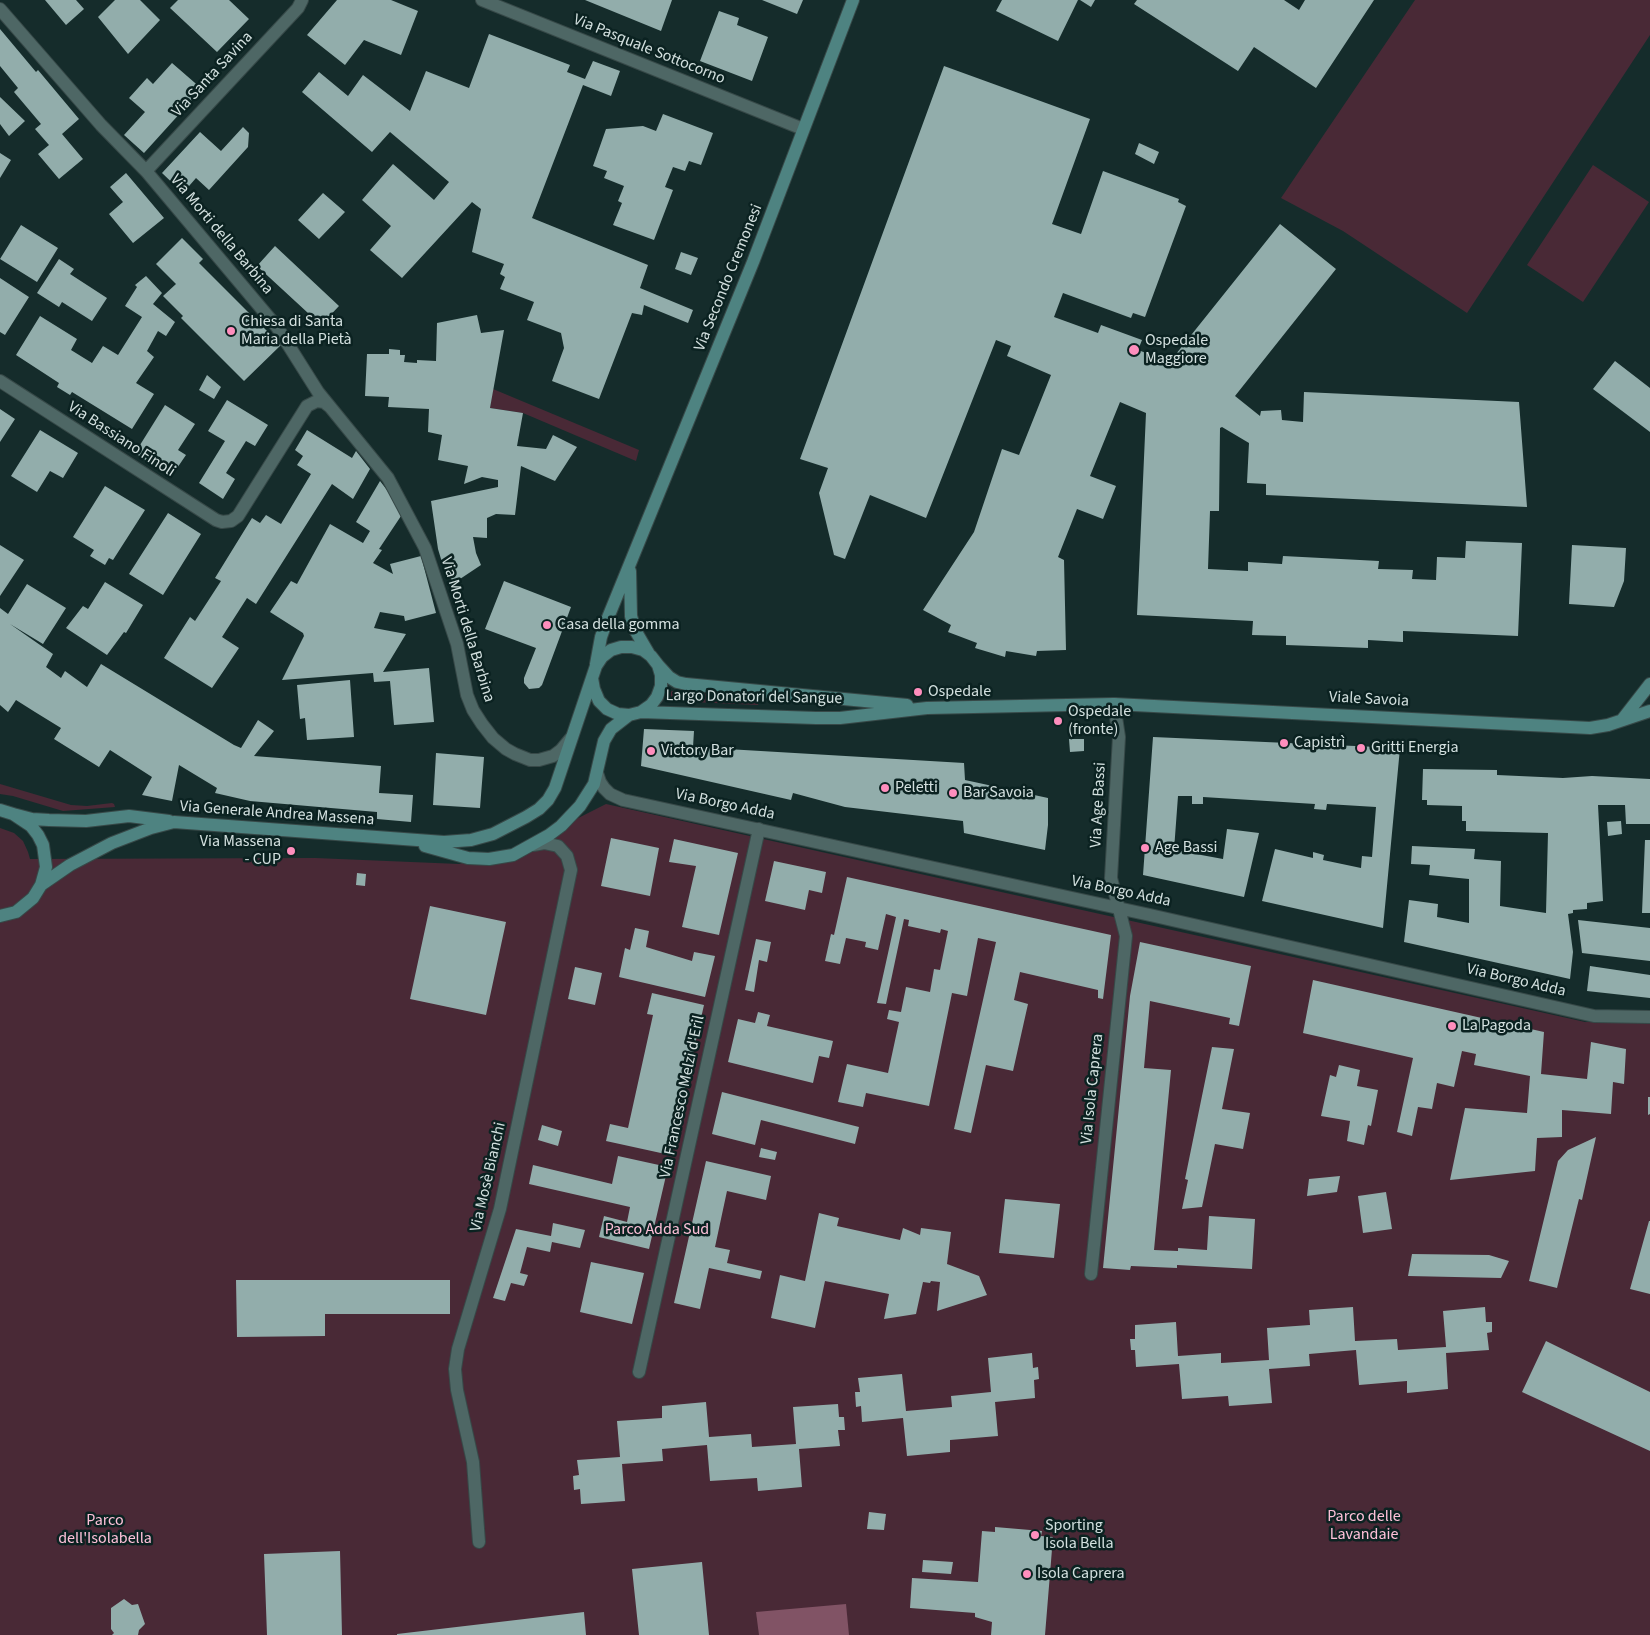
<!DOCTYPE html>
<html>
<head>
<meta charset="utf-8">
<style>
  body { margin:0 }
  canvas { display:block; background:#152c2b }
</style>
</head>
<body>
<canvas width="1650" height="1635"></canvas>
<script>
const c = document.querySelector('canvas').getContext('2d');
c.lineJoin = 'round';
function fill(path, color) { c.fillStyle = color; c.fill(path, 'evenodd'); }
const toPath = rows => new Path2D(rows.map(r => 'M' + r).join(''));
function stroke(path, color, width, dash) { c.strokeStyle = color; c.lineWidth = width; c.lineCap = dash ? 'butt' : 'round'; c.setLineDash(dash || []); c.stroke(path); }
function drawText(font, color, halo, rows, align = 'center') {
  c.font = font + ' "Source Sans 3",sans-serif'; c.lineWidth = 5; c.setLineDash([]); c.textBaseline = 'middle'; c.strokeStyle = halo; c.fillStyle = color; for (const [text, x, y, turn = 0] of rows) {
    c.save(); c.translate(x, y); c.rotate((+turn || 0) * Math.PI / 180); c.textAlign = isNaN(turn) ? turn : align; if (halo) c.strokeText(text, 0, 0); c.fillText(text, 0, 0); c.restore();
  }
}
fill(toPath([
  [1415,0,1650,0,1650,35,1467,313,1343,231,1281,198],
  [1593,165,1649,202,1583,302,1527,265],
  [493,389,639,450,636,461,523,413,490,408],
  [672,691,759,698,758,705,672,701,667,695],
  [0,784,71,805,87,806,112,803,114,804,115,807,63,811,13,796,0,794],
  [606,804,1585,1022,1650,1023,1650,1635,0,1635,0,828,14,833,23,841,28,852,30,859,315,858,459,864,515,850]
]), '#492936');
fill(toPath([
  [846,1604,849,1635,759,1635,756,1612]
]), '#815365');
fill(toPath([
  [45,0,76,0,84,9,66,25],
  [115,0,140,0,160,20,128,54,98,17],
  [178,0,229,0,249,19,217,52,170,8],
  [337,0,391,0,418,11,401,55,364,40,345,65,307,35],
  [585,0,672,0,661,31],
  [762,0,803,0,797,14],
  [1002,0,1078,0,1058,41,996,11],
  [1080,0,1095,0,1091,7],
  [1137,0,1284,0,1299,10,1305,0,1374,0,1316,88,1254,47,1238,71,1134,4],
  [719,11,739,18,737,25,768,37,752,81,700,61],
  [0,29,36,72,38,70,79,119,62,134,83,159,59,179,38,154,49,145,35,129,41,124,14,92,18,88,0,66],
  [489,34,570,65,567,72,585,79,593,61,620,71,611,96,583,85,532,218,648,265,640,288,693,310,688,323,644,305,642,315,632,313,599,399,552,381,564,348,561,333,527,320,534,302,500,289,505,277,500,274,504,264,472,252,481,209,472,202,402,278,370,250,391,226,362,200,393,164,434,200,449,182,390,132,372,152,302,92,319,72,348,96,363,75,410,111,426,71,469,88],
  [172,63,202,89,144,153,124,135,145,112,129,98,147,78,153,84],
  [944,66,1090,119,1052,224,1081,234,1103,171,1179,199,1178,202,1186,206,1145,317,1133,313,1131,318,1063,293,1054,317,1098,333,1101,325,1142,340,1138,350,1176,364,1181,358,1176,354,1280,224,1336,269,1235,396,1260,416,1261,411,1281,410,1282,420,1303,422,1304,392,1519,402,1527,507,1266,495,1266,484,1247,483,1249,443,1222,427,1220,428,1219,511,1210,511,1208,569,1248,571,1248,562,1282,564,1283,556,1379,561,1378,569,1413,570,1412,579,1436,580,1437,557,1465,558,1466,541,1522,543,1518,636,1403,631,1403,642,1368,640,1368,648,1286,645,1286,636,1252,635,1253,621,1137,615,1146,413,1120,402,1090,476,1116,486,1103,519,1077,509,1058,557,1064,560,1066,650,1037,651,1036,656,1006,651,1005,657,975,648,977,643,948,632,951,625,923,610,974,532,1002,449,1019,455,1051,375,1007,356,1011,346,996,340,926,518,870,495,845,559,834,555,819,493,828,468,800,459],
  [0,97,25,121,9,136,0,124],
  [663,114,713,133,701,165,689,161,685,171,673,167,665,187,673,190,654,240,613,225,622,203,618,201,624,186,604,178,607,171,593,166,606,129,643,126,656,131],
  [243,127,249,133,248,147,209,190,196,178,183,193,162,173,200,132,221,151],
  [1139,143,1159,152,1154,164,1135,154],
  [0,153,11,160,0,178],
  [126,173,164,218,133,243,109,214,123,202,110,187],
  [323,193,345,212,319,239,298,220],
  [21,225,58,248,37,282,0,259],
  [182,238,203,259,199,263,281,345,244,381,181,318,183,316,163,296,176,284,156,264],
  [275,246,339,306,321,325,257,266],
  [681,252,698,258,691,275,675,269],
  [59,259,74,269,70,274,107,298,92,321,62,302,59,307,37,293],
  [146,276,162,293,153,304,175,322,166,336,158,331,147,351,154,357,136,383,154,394,132,429,72,392,70,395,57,387,59,383,16,355,40,316,77,339,71,350,92,363,103,346,118,355,142,317,125,306,137,287,135,285],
  [0,278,29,297,5,335,0,332],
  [477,315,481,333,504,330,490,408,523,413,517,446,546,449,553,435,577,447,555,481,521,466,515,515,496,514,487,518,487,538,473,537,476,553,481,565,454,583,444,569,438,549,431,501,498,487,498,480,482,477,464,484,468,466,438,460,442,435,428,432,429,409,388,407,389,397,365,396,367,354,389,354,389,349,400,350,400,355,405,355,404,362,417,363,417,360,436,361,437,323],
  [1615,361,1650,388,1650,432,1593,389],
  [207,375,221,387,214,399,199,390],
  [227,400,268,425,255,446,246,441,226,473,235,479,223,499,199,483,225,441,208,431],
  [165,405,195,424,178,450,186,455,171,477,135,453],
  [0,409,15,419,0,442],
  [40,430,78,453,63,478,50,471,37,492,11,476],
  [307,430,352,458,356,451,370,469,353,499,332,484,256,604,247,598,222,637,239,648,212,688,164,658,190,617,195,621,221,581,215,578,252,518,260,523,266,515,281,524,311,474,297,465,303,456,295,450],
  [380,481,390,494,401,516,379,549,382,550,373,563,393,574,390,564,421,556,436,613,405,621,404,616,380,612,374,628,406,634,383,672,429,668,434,722,394,725,390,681,374,682,373,673,282,680,304,636,303,633,270,612,291,581,297,584,330,524,363,543,370,531,356,522],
  [105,486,145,510,113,560,109,558,105,565,90,556,94,550,73,537],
  [168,513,201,534,163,595,129,574],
  [0,545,24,560,0,596],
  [1572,545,1626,548,1624,581,1614,607,1569,604],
  [504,581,571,607,542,685,539,688,529,689,524,683,524,678,536,648,485,629],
  [105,582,143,605,126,633,124,632,107,655,66,628,83,606,88,609],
  [27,584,66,608,43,644,10,624,53,654,46,667,61,678,65,671,87,687,101,664,234,745,241,748,258,720,274,731,254,756,381,766,379,793,413,795,411,822,377,819,377,812,250,801,215,793,217,788,179,765,172,801,142,795,152,777,110,750,99,767,54,739,61,728,35,712,16,700,8,712,0,705,0,608,8,614],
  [350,680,354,737,307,740,305,718,300,719,297,685],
  [644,729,694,731,693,747,964,763,965,780,1048,798,1048,825,1045,850,964,833,963,821,845,807,793,793,791,800,641,766],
  [1153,737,1400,748,1383,928,1262,901,1275,849,1313,858,1313,852,1324,855,1323,860,1361,868,1362,856,1372,857,1376,807,1327,804,1326,810,1314,809,1315,804,1203,797,1203,804,1192,804,1192,796,1178,796,1174,850,1223,859,1227,829,1259,833,1244,897,1143,875],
  [1069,739,1084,739,1084,751,1070,752],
  [436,753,484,757,480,808,433,805],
  [1423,769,1497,770,1497,775,1563,778,1592,776,1650,779,1650,824,1626,824,1625,805,1598,805,1603,901,1587,903,1587,909,1573,910,1573,913,1568,914,1573,952,1570,979,1404,942,1409,900,1438,904,1437,917,1469,923,1469,879,1429,875,1430,865,1411,864,1412,846,1475,849,1474,859,1501,861,1500,906,1546,913,1548,833,1466,831,1466,821,1462,821,1462,806,1427,805,1427,800,1422,800],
  [1621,821,1622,834,1608,836,1607,822],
  [611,838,659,848,650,896,601,886],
  [674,839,738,853,719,935,682,927,696,866,669,862],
  [1645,840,1650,840,1650,913,1642,913],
  [774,861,826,872,822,893,809,890,805,910,765,901],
  [357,873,366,874,365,886,356,885],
  [847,877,1111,935,1103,999,1098,998,1098,990,1020,972,1014,1000,1028,1004,1013,1071,986,1065,971,1133,954,1129,996,942,978,938,967,996,952,993,929,1106,866,1093,863,1107,838,1102,847,1064,888,1073,899,1022,887,1019,889,1010,901,1012,906,987,930,992,934,969,940,970,948,931,941,929,940,933,908,926,909,920,904,919,886,1004,877,1003,896,917,886,914,878,950,865,947,866,942,846,938,840,964,825,961,831,934,834,935],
  [430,906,506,922,486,1015,410,999],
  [1578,920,1650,928,1650,961,1582,953],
  [635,928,649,931,646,947,692,961,694,952,715,956,705,997,619,977,625,948,630,950],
  [756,939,771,942,767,962,759,960,754,992,745,990],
  [1140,942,1251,966,1239,1026,1229,1024,1230,1018,1150,1001,1144,1068,1171,1070,1154,1250,1178,1251,1178,1248,1207,1250,1209,1216,1255,1219,1252,1269,1177,1265,1177,1268,1131,1266,1130,1270,1103,1268,1130,996],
  [1590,966,1650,975,1650,998,1587,991],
  [575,967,602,973,595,1005,568,999],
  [1313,980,1544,1032,1541,1074,1587,1079,1591,1042,1626,1049,1624,1084,1613,1082,1611,1114,1562,1110,1562,1137,1537,1138,1535,1171,1450,1180,1465,1108,1527,1113,1530,1076,1474,1065,1476,1054,1462,1051,1454,1087,1437,1083,1432,1109,1418,1107,1412,1136,1397,1132,1413,1058,1303,1033],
  [652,993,704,1005,670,1155,606,1141,610,1124,628,1128,653,1015,647,1014],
  [758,1012,770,1015,767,1026,833,1041,829,1058,819,1056,813,1083,728,1062,738,1019,755,1023],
  [1212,1047,1234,1049,1222,1109,1250,1113,1243,1149,1215,1144,1202,1207,1182,1209,1188,1180,1185,1179],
  [1339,1065,1360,1070,1357,1086,1378,1090,1371,1126,1368,1125,1364,1145,1347,1141,1350,1121,1321,1116,1330,1075,1336,1077],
  [722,1092,859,1127,855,1144,761,1120,755,1145,712,1134],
  [1648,1097,1650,1097,1650,1114,1648,1115],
  [542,1125,562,1131,558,1146,538,1140],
  [1596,1137,1582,1200,1579,1199,1557,1288,1529,1281,1558,1161,1568,1150],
  [761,1148,777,1152,775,1160,759,1157],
  [618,1156,668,1167,649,1249,599,1237,604,1216,627,1222,630,1207,529,1184,533,1165,612,1184],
  [706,1161,771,1176,766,1200,727,1191,715,1247,730,1250,727,1263,762,1271,760,1279,709,1268,700,1309,674,1303],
  [1340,1176,1337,1192,1307,1196,1309,1179],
  [1386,1192,1392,1229,1363,1233,1358,1196],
  [1005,1199,1060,1204,1054,1258,999,1253],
  [819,1213,839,1218,837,1226,900,1240,903,1228,920,1235,921,1228,951,1232,947,1264,979,1276,987,1295,937,1311,940,1282,931,1281,930,1283,923,1282,916,1314,884,1319,889,1294,825,1281,815,1328,771,1318,780,1275,805,1281],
  [1649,1221,1650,1221,1650,1294,1630,1289],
  [553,1223,585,1230,580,1248,552,1242,550,1252,527,1247,520,1273,528,1275,524,1286,511,1283,505,1301,493,1298,516,1229,551,1236],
  [1412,1254,1489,1255,1509,1261,1501,1278,1408,1276],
  [591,1262,644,1273,632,1324,580,1312],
  [236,1280,450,1280,450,1314,325,1314,325,1336,237,1337],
  [1353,1307,1355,1341,1397,1339,1398,1350,1446,1347,1443,1311,1485,1307,1486,1322,1492,1322,1492,1332,1487,1333,1489,1350,1446,1353,1448,1389,1407,1393,1407,1381,1359,1385,1356,1350,1309,1354,1310,1366,1269,1369,1272,1403,1229,1406,1228,1396,1182,1399,1179,1364,1136,1367,1135,1350,1131,1350,1130,1339,1135,1339,1135,1325,1176,1322,1178,1356,1221,1353,1221,1363,1269,1360,1267,1328,1310,1325,1309,1310],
  [1546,1341,1650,1392,1650,1451,1522,1392],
  [1032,1353,1033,1368,1038,1367,1039,1379,1034,1380,1035,1398,995,1402,998,1436,950,1440,950,1452,907,1456,903,1418,862,1422,861,1406,856,1407,855,1392,860,1392,858,1378,902,1374,906,1411,952,1407,951,1396,991,1392,988,1358],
  [706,1402,709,1437,751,1434,752,1447,796,1444,793,1407,838,1404,839,1417,844,1417,845,1430,838,1430,840,1446,799,1449,802,1487,758,1491,757,1478,710,1481,707,1445,662,1449,663,1461,622,1464,625,1501,581,1504,580,1489,574,1490,573,1476,579,1475,577,1460,620,1457,617,1421,662,1418,662,1406],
  [869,1512,886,1514,884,1530,867,1529],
  [995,1527,1042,1531,1041,1536,1053,1537,1045,1635,991,1635,992,1622,975,1617,975,1613,910,1608,912,1578,978,1582,982,1531,995,1532],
  [340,1551,342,1635,267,1635,264,1554],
  [923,1560,953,1562,951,1574,922,1572],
  [702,1562,709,1635,639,1635,632,1569],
  [124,1599,132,1605,138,1604,145,1624,139,1630,138,1635,112,1635,114,1633,111,1629,111,1608],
  [584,1612,586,1635,397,1635,397,1634]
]), '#92adab');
const street = toPath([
  [482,0,803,129],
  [0,9,101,125,146,171,277,327,318,392,388,478,425,548,457,644,467,695,473,710,482,724,493,738,506,749,515,754,530,760,539,760,553,756,561,750,571,738],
  [146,171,298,8,302,0],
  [0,381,216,520,222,522,231,521,238,516,307,406,317,401,324,402,329,406],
  [597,773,600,782,604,788,610,794,623,800,1150,915,1594,1016,1650,1017],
  [1091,1274,1126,936,1111,878,1119,737,1114,704],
  [639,1372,759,829],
  [479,1542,473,1462,457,1390,455,1369,458,1349,500,1209,571,870,567,856,558,846,544,843,533,845]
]);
const secondary = toPath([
  [630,571,631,616,635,630,649,654],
  [596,664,601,637,607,620,753,262,853,0],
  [658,665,669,677,677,682,686,684,907,705],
  [641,712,816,718,840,718,927,708,1114,704,1590,728,1608,725,1650,711],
  [1622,720,1650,684],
  [0,810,13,814,31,826,38,835,43,845,46,867,41,885,33,898,16,912,0,916],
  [13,814,32,819,49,820,86,821,129,816,169,821],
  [425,846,468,858,489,859,513,855,549,835,561,826,580,806,594,784,604,741,611,729,629,715],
  [41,885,70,865,112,843,151,828,174,822,444,842,471,840,493,834,526,817,539,809,548,800,555,788,596,666,602,657,611,650,621,647,632,647,643,650,651,656,658,665,661,675,661,686,657,697,651,705,641,712,629,715,618,714,607,709,599,701,594,689,592,678]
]);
stroke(street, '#374948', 14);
stroke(secondary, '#374948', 14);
stroke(street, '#4e6765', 12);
stroke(secondary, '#4e8381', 12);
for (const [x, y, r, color] of [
  [231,331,5,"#fe8ebd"],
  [1134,350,6,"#fe8ebd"],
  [547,625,5,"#fe8ebd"],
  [918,692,5,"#fe8ebd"],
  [1058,721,5,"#fe8ebd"],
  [1284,743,5,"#fe8ebd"],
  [1361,748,5,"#fe8ebd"],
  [651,751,5,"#fe8ebd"],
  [885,788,5,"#fe8ebd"],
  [953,793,5,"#fe8ebd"],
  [1145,848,5,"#fe8ebd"],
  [291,851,5,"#fe8ebd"],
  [1452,1026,5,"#fe8ebd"],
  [1035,1535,5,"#fe8ebd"],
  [1027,1574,5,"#fe8ebd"]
]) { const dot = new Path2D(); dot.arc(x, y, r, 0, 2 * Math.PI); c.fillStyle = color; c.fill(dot); stroke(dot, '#0b2221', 2); }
drawText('16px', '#d3e0df', '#0b2221', [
  ["Via Pasquale Sottocorno",649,50,22],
  ["Via Santa Savina",213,75,-47],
  ["Via Morti della Barbina",221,235,50],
  ["Via Secondo Cremonesi",729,278,-68],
  ["Via Bassiano Finoli",121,440,33],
  ["Via Morti della Barbina",467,630,73],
  ["Largo Donatori del Sangue",754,698,1],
  ["Viale Savoia",1369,700,3],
  ["Via Borgo Adda",725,805,12],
  ["Via Age Bassi",1099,805,-87],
  ["Via Generale Andrea Massena",277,814,4],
  ["Via Borgo Adda",1121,892,12],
  ["Via Borgo Adda",1516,981,13],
  ["Via Isola Caprera",1093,1089,-84],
  ["Via Francesco Melzi d'Eril",683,1097,-78],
  ["Via Mosè Bianchi",489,1177,-77]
]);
drawText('16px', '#d3e0df', '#0b2221', [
  ["Chiesa di Santa",241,322],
  ["Maria della Pietà",241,340],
  ["Ospedale",1145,341],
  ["Maggiore",1145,359],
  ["Casa della gomma",557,625],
  ["Ospedale",928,692],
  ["Ospedale",1068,712],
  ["(fronte)",1068,730],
  ["Capistrì",1294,743],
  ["Gritti Energia",1371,748],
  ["Victory Bar",661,751],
  ["Peletti",895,788],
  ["Bar Savoia",963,793],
  ["Via Massena",281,842,"right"],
  ["- CUP",281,860,"right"],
  ["Age Bassi",1155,848],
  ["La Pagoda",1462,1026],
  ["Sporting",1045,1526],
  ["Isola Bella",1045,1544],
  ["Isola Caprera",1037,1574]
], 'left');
drawText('16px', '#fec0d8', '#0b2221', [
  ["Parco Adda Sud",657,1230],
  ["Parco delle",1364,1517],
  ["Lavandaie",1364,1535],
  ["Parco",105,1521],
  ["dell'Isolabella",105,1539]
]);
</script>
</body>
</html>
